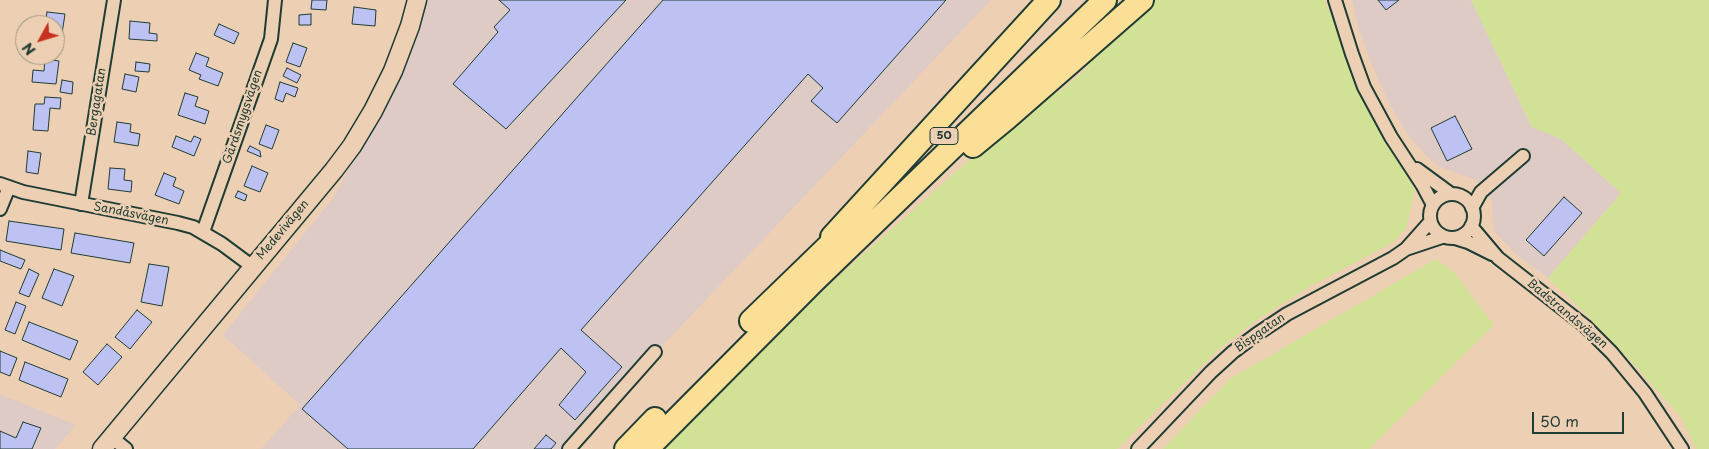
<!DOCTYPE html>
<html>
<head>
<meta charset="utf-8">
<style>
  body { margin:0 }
  #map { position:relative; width:1709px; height:449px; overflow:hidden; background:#edcfb3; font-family:"Playpen Sans",sans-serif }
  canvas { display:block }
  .north { position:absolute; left:15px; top:15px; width:50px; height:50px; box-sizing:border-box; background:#edcfb3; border:1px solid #9b9580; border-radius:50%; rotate:231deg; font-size:14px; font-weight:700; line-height:20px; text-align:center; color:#1f3d34 }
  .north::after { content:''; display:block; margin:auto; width:18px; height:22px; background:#c8321e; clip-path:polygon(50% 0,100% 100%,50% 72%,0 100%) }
  .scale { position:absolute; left:1532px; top:412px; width:92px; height:22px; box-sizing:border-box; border:2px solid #1f3d34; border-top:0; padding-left:6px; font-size:15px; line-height:18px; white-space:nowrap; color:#1f3d34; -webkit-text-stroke:4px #edcfb3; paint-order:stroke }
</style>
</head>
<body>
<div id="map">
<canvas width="1709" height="449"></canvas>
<div class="north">N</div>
<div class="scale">50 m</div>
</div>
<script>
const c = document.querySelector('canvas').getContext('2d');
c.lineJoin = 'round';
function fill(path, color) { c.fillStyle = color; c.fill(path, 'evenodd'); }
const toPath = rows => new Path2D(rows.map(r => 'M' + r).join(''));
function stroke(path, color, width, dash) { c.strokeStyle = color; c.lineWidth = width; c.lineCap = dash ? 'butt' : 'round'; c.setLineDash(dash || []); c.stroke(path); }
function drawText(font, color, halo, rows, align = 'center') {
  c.font = font + ' "Playpen Sans",sans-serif'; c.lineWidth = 5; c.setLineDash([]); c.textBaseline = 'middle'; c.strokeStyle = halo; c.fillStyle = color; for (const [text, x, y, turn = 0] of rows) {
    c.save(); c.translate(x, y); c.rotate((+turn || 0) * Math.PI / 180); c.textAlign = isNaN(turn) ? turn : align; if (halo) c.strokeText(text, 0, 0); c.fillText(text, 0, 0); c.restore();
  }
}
fill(toPath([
  [425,0,991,0,663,345,570,449,261,449,300,405,223,335,333,198,384,107],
  [1352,0,1471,0,1532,127,1561,139,1621,193,1548,278,1517,255,1494,231,1492,201,1476,180,1440,167,1424,154,1406,132,1388,101,1372,65,1359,30],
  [0,394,76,425,55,449,0,449]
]), '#dfcbc6');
fill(toPath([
  [1152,0,1324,0,1333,19,1356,88,1383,138,1416,184,1406,229,1392,243,1309,287,1254,322,1219,349,1117,449,663,449,805,306,1045,93,1059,92,1087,68,1090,54],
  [1471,0,1709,0,1709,449,1696,449,1681,417,1629,359,1574,302,1548,278,1621,193,1561,139,1532,127],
  [1436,259,1453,271,1494,325,1369,449,1163,449,1230,379]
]), '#d1e296');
const building = toPath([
  [312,0,327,0,326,10,311,9,312,0],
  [499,0,626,0,506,129,453,84,498,32,494,27,510,10,499,0],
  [663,0,946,0,837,123,811,101,823,88,808,74,581,330,622,367,575,420,559,405,586,372,561,348,473,449,348,449,302,409,663,0],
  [1378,0,1399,0,1386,10,1378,0],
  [354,7,376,10,375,26,352,24,354,7],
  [47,12,65,14,61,40,55,40,55,25,45,25,47,12],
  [311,14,311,25,299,25,299,15,311,14],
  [130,21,150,23,149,33,157,34,157,41,129,39,130,21],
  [219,24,239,33,234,44,214,35,219,24],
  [293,43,307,48,300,67,286,62,293,43],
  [196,53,209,58,206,66,223,73,218,86,199,79,201,75,189,70,196,53],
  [45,59,59,61,56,84,32,82,33,70,44,71,45,59],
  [136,62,150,64,149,72,135,71,136,62],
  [287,68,301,75,297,83,283,76,287,68],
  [125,74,139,77,136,92,122,89,125,74],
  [62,80,73,82,72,94,60,92,62,80],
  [280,82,298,88,295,97,286,93,283,102,275,99,280,82],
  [185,93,198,97,195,106,209,111,205,124,178,115,185,93],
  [45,97,61,98,60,109,50,108,48,131,33,130,35,104,44,104,45,97],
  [1455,116,1472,149,1447,161,1431,128,1455,116],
  [117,122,131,124,130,132,140,134,138,146,114,142,117,122],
  [266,125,279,130,272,149,259,144,266,125],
  [176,136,191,142,194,136,201,139,194,156,172,147,176,136],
  [250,146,260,151,261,157,247,151,250,146],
  [28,151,41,153,38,174,26,172,28,151],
  [252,166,268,173,260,192,244,186,252,166],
  [110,168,125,169,124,180,132,181,131,192,108,189,110,168],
  [164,173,176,178,173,186,184,191,179,204,155,195,164,173],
  [238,191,247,195,245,201,235,197,238,191],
  [1564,197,1582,213,1544,256,1526,240,1564,197],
  [9,221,64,229,61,250,6,241,9,221],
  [75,233,134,243,130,263,71,253,75,233],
  [0,250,25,260,21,269,0,261,0,250],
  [149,264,169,267,162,306,141,302,149,264],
  [29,269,39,274,29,297,19,293,29,269],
  [54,269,74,276,62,306,42,298,54,269],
  [16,302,26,306,15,334,5,330,16,302],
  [137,310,152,322,130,349,115,337,137,310],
  [29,322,78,341,70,360,22,340,29,322],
  [107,344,122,357,98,385,83,372,107,344],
  [0,351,17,358,10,376,0,372,0,351],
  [25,362,68,379,61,397,19,380,25,362],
  [23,422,41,428,32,449,0,449,0,431,16,438,23,422],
  [546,435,556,443,551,449,534,449,546,435]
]);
fill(building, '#bec2f3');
stroke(building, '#1f3d34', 1);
const street = toPath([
  [1335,0,1352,54,1364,87,1391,137,1423,186,1433,205],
  [1417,169,1451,194],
  [0,184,23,192,178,223,193,227,222,244,253,267],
  '1430 216a22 22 0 1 1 44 0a22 22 0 1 1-44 0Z',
  [81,204,114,0],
  [1472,208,1481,192,1523,156],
  [0,209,9,187],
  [1471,226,1498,258,1585,326,1612,353,1645,393,1682,449],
  [203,232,271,39,275,0],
  [1455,238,1468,242,1492,254],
  [1406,249,1430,222],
  [111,437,126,449],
  [569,449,655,352],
  [1138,449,1211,372,1233,352,1257,334,1287,314,1393,258,1406,249,1442,237]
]);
const secondary = toPath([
  [102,449,334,170,352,146,373,111,393,71,410,26,417,0]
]);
const highway = toPath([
  [973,146,1007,118,1142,0],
  [832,237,1049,0],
  [751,321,846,229],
  [626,449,655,419],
  [647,449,813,282,1105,0]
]);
stroke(street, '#1f3d34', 16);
stroke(secondary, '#1f3d34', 21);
stroke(highway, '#1f3d34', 26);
stroke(street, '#edcfb3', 12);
stroke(secondary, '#edcfb3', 18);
stroke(highway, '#fbdf96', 22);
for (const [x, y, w] of [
  [944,136,28]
]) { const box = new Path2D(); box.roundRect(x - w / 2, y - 8.5, w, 17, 4); c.fillStyle = '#edcfb3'; c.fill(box); stroke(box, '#1f3d34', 1); }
drawText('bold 11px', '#1f3d34', null, [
  ["50",944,136]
]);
drawText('12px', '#1f3d34', '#edcfb3', [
  ["Bergagatan",97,102,-81],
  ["Gärdsmygsvägen",243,117,-71],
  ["Sandåsvägen",131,214,11],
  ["Medevivägen",283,230,-50],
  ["Badstrandsvägen",1567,314,40],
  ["Bispgatan",1260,333,-35]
]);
</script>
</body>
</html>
